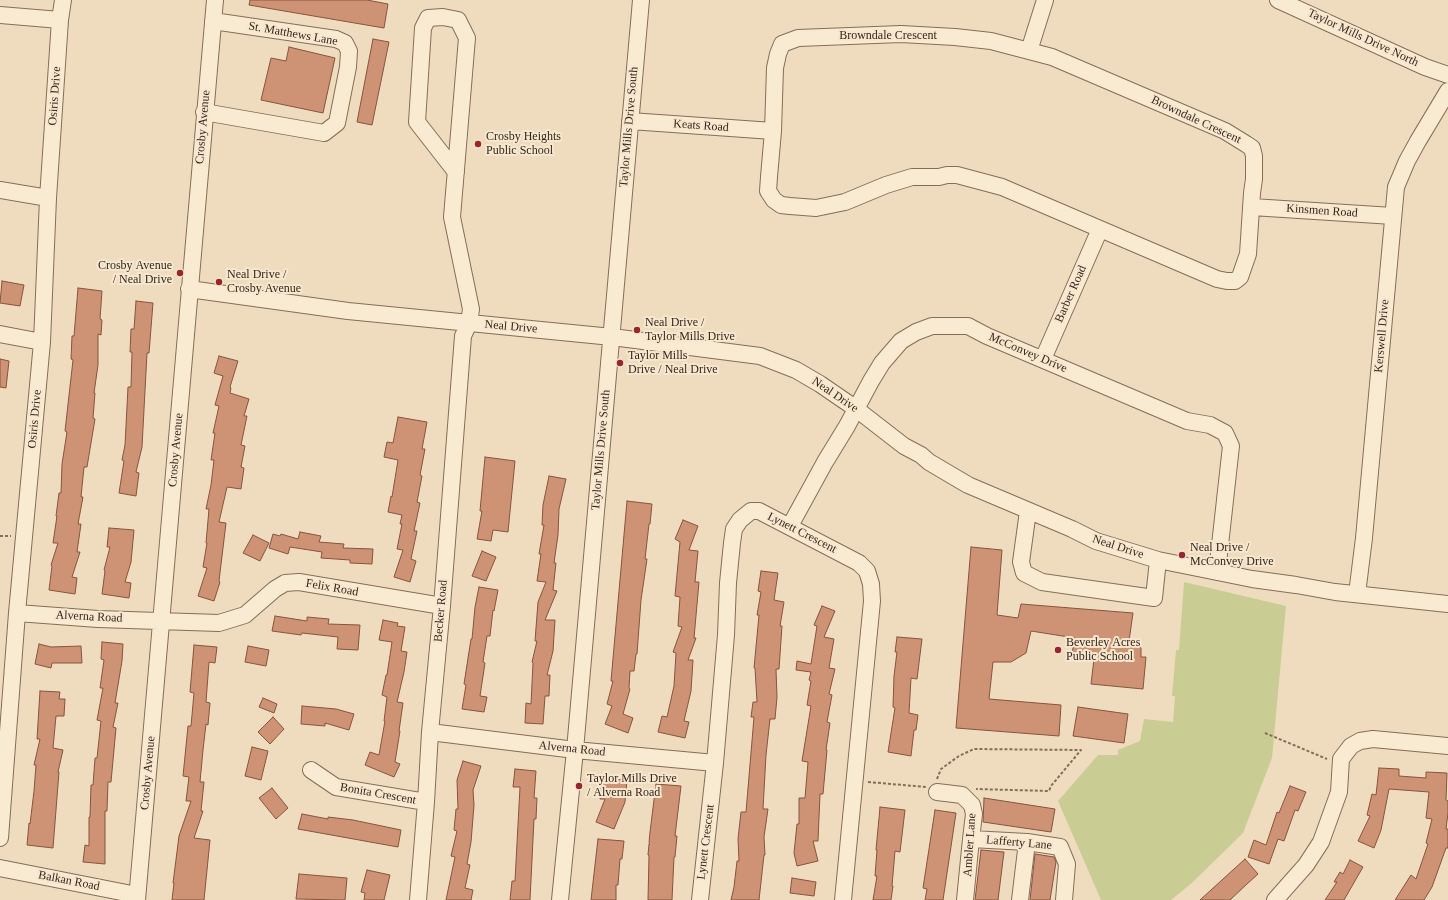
<!DOCTYPE html>
<html>
<head>
<meta charset="utf-8">
<style>
  body { margin:0 }
  canvas { display:block; background:#efdcbf }
</style>
</head>
<body>
<canvas width="1448" height="900"></canvas>
<script>
const c = document.querySelector('canvas').getContext('2d');
c.lineJoin = 'round';
function fill(path, color) { c.fillStyle = color; c.fill(path, 'evenodd'); }
const toPath = rows => new Path2D(rows.map(r => 'M' + r).join(''));
function stroke(path, color, width, dash) { c.strokeStyle = color; c.lineWidth = width; c.lineCap = dash ? 'butt' : 'round'; c.setLineDash(dash || []); c.stroke(path); }
function drawText(font, color, halo, rows, align = 'center') {
  c.font = font + ' Georgia,serif'; c.lineWidth = 4; c.setLineDash([]); c.textBaseline = 'middle'; c.strokeStyle = halo; c.fillStyle = color; for (const [text, x, y, turn = 0] of rows) {
    c.save(); c.translate(x, y); c.rotate((+turn || 0) * Math.PI / 180); c.textAlign = isNaN(turn) ? turn : align; if (halo) c.strokeText(text, 0, 0); c.fillText(text, 0, 0); c.restore();
  }
}
fill(toPath([
  [1184,582,1286,606,1272,758,1243,833,1193,882,1171,900,1101,900,1058,801,1098,755,1118,755,1118,750,1140,741,1144,719,1173,722,1175,696,1172,696,1176,650,1179,650]
]), '#cacd93');
const building = toPath([
  [250,0,367,0,388,4,384,28,249,5,250,0],
  [373,39,389,42,372,125,357,122,373,39],
  [289,47,335,58,323,113,261,100,271,58,286,61,289,47],
  [2,281,24,285,20,306,0,303,2,281],
  [78,288,102,291,100,319,102,320,101,335,98,334,98,365,94,393,95,393,93,418,95,419,87,467,84,467,81,497,83,497,78,524,81,524,77,552,80,552,72,577,77,578,75,594,49,590,52,566,51,565,58,543,53,543,57,516,56,516,59,493,61,493,62,464,67,432,65,431,73,360,71,359,72,336,74,336,78,288],
  [136,301,153,303,149,353,147,353,142,447,136,472,139,473,136,496,119,493,124,461,122,460,125,445,128,387,131,387,132,352,130,352,131,329,134,329,136,301],
  [219,356,238,361,230,387,231,388,230,393,249,399,244,416,247,416,241,445,245,446,241,467,244,468,241,489,227,487,219,522,226,523,219,581,220,582,214,601,198,596,207,568,203,567,207,543,206,543,209,509,206,509,211,485,214,460,211,460,215,433,213,433,219,406,215,405,223,376,214,373,219,356],
  [0,359,9,361,6,388,0,387,0,359],
  [398,417,427,422,422,449,425,449,420,475,422,476,417,502,420,503,414,531,417,531,411,559,416,561,410,582,394,577,403,550,397,549,402,524,400,524,402,515,388,512,391,496,392,497,398,460,384,457,387,442,393,443,398,417],
  [485,457,515,461,508,532,493,530,491,541,477,539,482,511,480,511,485,457],
  [549,476,566,479,559,509,558,535,554,563,556,563,553,590,557,591,545,620,555,620,553,651,547,675,550,675,549,696,545,696,543,724,525,723,526,703,531,704,533,663,532,662,537,641,535,641,538,602,546,582,537,581,541,554,539,554,544,525,542,525,543,505,549,476],
  [627,501,652,504,650,524,649,524,645,559,647,559,641,600,637,654,636,654,634,671,630,671,629,688,630,689,623,714,633,718,628,733,605,724,612,706,607,704,613,681,611,681,627,501],
  [683,520,698,526,689,550,698,551,695,582,699,582,694,638,696,638,688,660,693,660,691,691,684,721,689,722,685,738,658,732,662,716,667,717,674,686,676,653,673,652,682,627,678,626,680,597,675,596,680,542,675,539,683,520],
  [109,528,134,530,131,562,125,582,131,583,129,598,102,594,105,571,104,570,110,547,107,547,109,528],
  [300,532,321,536,319,542,344,544,343,548,373,549,372,564,350,563,350,560,321,558,322,552,290,547,288,554,269,548,273,534,280,536,281,534,298,539,300,532],
  [253,535,269,543,260,561,243,553,253,535],
  [971,547,1002,550,997,615,1018,618,1021,604,1133,613,1129,641,1137,643,1141,648,1141,657,1146,657,1143,689,1091,684,1094,659,1071,658,1075,638,1031,631,1026,653,1011,662,993,662,989,699,1061,705,1059,736,956,728,971,547],
  [482,551,496,557,486,581,472,576,482,551],
  [761,571,778,573,774,600,784,602,780,626,782,626,779,669,776,669,777,697,775,719,770,719,766,755,763,809,768,809,764,837,765,855,764,855,759,900,731,900,734,887,737,861,739,861,738,839,741,812,746,812,754,717,751,717,753,702,757,702,755,668,754,668,759,615,757,615,761,592,758,591,761,571],
  [479,587,498,590,494,611,493,610,490,636,487,636,483,662,485,663,480,696,487,697,484,712,462,709,466,685,464,684,471,639,472,639,475,607,479,587],
  [822,606,835,611,824,637,834,639,829,668,835,669,829,694,832,695,827,722,830,723,826,750,827,750,823,794,820,794,818,841,813,841,818,861,797,866,794,853,797,824,799,824,799,798,805,798,808,762,802,761,811,706,807,705,811,681,809,680,811,672,796,670,797,661,811,664,817,626,814,625,822,606],
  [275,616,307,621,307,617,329,619,328,624,360,625,358,650,337,649,338,637,302,633,301,635,272,631,275,616],
  [383,620,398,623,397,626,405,627,401,651,407,652,404,672,397,702,403,703,399,731,400,731,395,762,400,764,394,777,365,765,370,752,379,755,385,721,384,721,387,697,382,695,386,675,387,675,392,642,379,640,383,620],
  [897,637,922,639,917,679,911,678,909,713,918,715,916,730,914,730,911,756,888,752,895,708,893,707,894,676,897,652,895,652,897,637],
  [102,642,123,644,122,661,115,703,118,703,113,727,116,728,111,782,108,782,107,811,105,811,105,864,83,862,85,845,89,846,89,817,90,817,91,785,93,785,95,758,97,758,101,721,97,720,103,688,100,688,104,660,101,659,102,642],
  [39,644,51,647,81,646,82,663,52,663,51,668,35,664,39,644],
  [194,645,217,647,215,663,209,662,206,702,210,703,208,725,206,724,203,750,200,782,204,782,201,811,203,811,194,838,210,840,204,900,172,900,174,883,173,883,179,836,191,801,186,801,189,777,183,776,188,726,191,726,194,693,190,692,194,645],
  [248,646,269,650,266,666,245,662,248,646],
  [40,691,60,692,59,699,65,699,64,716,56,716,53,748,63,750,58,772,59,772,53,848,27,845,29,823,30,824,34,791,36,765,34,765,40,739,37,739,40,691],
  [263,698,277,704,274,713,259,707,263,698],
  [302,706,336,709,354,714,349,730,325,723,325,726,301,724,302,706],
  [1078,707,1128,714,1124,743,1073,736,1078,707],
  [273,717,284,729,270,744,258,732,273,717],
  [252,747,268,751,261,780,245,776,252,747],
  [463,761,481,766,473,790,474,805,471,842,467,864,470,865,465,888,473,890,471,900,446,900,455,857,451,856,457,831,454,830,456,809,458,809,457,780,463,761],
  [1379,768,1399,769,1399,776,1426,778,1426,772,1447,773,1446,800,1448,801,1448,813,1446,829,1448,829,1448,848,1446,848,1432,887,1424,900,1395,900,1411,875,1416,879,1428,844,1426,843,1432,819,1426,818,1429,792,1389,789,1381,830,1374,848,1358,841,1370,816,1367,815,1372,794,1376,795,1379,768],
  [515,769,536,771,534,798,537,798,536,819,534,819,530,900,510,900,512,881,515,881,520,787,513,787,515,769],
  [602,778,627,780,625,802,614,829,596,822,605,799,600,799,602,778],
  [656,784,681,786,675,836,677,836,675,857,674,857,672,900,648,900,649,855,648,855,649,844,650,844,649,843,650,832,656,784],
  [1290,786,1306,792,1298,811,1295,810,1284,841,1278,839,1269,864,1248,857,1254,840,1266,845,1277,812,1279,813,1290,786],
  [272,788,288,808,276,819,259,798,272,788],
  [984,798,1055,809,1051,832,983,822,984,798],
  [880,807,905,810,900,852,895,851,892,886,893,886,891,900,873,900,877,876,875,876,877,850,876,850,880,807],
  [935,810,956,813,943,900,925,900,927,889,923,888,935,810],
  [302,814,328,819,328,817,353,820,401,830,398,847,298,829,302,814],
  [598,839,624,841,622,859,620,859,618,885,616,885,616,900,591,900,598,839],
  [981,850,1004,852,998,900,975,900,981,850],
  [1035,854,1054,857,1056,862,1050,900,1030,900,1035,854],
  [1245,859,1258,874,1247,884,1230,900,1200,900,1245,859],
  [1350,860,1363,867,1344,900,1325,900,1337,882,1334,882,1340,872,1343,874,1350,860],
  [367,870,390,875,384,900,364,900,365,893,361,892,367,870],
  [299,874,347,878,345,900,296,899,299,874],
  [792,878,816,882,814,896,790,893,792,878]
]);
fill(building, '#ce9274');
stroke(building, '#87543c', 1);
const minor = toPath([
  [1278,0,1425,67,1448,75],
  [0,15,60,20],
  [901,34,955,37,991,41,1052,57,1225,131,1246,144,1252,148,1254,156,1254,179,1252,193,1248,254,1240,277,1235,281,1227,281,1217,279,1002,187,957,175,947,175,939,177,912,177,886,185,845,202,816,208,790,206,781,205,774,200,768,191,769,177,773,131,775,68,778,54,782,44,798,38,901,34],
  [1029,51,1045,0],
  [204,112,324,133,337,123,348,67,349,51,345,43,336,39,213,21],
  [630,121,773,131],
  [0,190,48,198],
  [1252,207,1393,216],
  [189,289,348,311,612,337,760,356,796,370,820,384,855,408,904,446,921,455,929,462,968,485,1072,529,1096,541,1158,560,1252,579,1296,585,1335,592,1448,604],
  [0,334,42,342],
  [1043,359,1100,229],
  [1028,511,1021,562,1024,573,1042,582,1154,598,1158,560],
  [790,526,825,462,847,426,871,381,882,363,901,341,916,332,932,326,968,326,987,336,1187,421,1210,425,1225,433,1231,446,1217,572],
  [1357,594,1364,538,1396,187,1407,161,1418,141,1448,91],
  [17,613,98,619,219,623,245,615,275,589,285,583,299,582,442,606],
  [430,732,575,750,715,763],
  [311,770,336,787,426,802],
  [937,792,962,795,972,805,974,814,971,839,965,900],
  [0,838,17,613,42,342,48,198,60,20,63,0],
  [971,839,1027,842,1060,847,1067,864,1064,900],
  [0,868,137,895],
  [137,900,215,0],
  [418,900,426,802,430,732,442,606,463,336,469,323,471,309,452,217,467,38,458,20,443,17,428,18,423,28,417,122,456,172],
  [560,900,575,750,641,0],
  [700,900,715,763,726,635,728,583,732,543,734,529,740,520,751,511,759,511,859,563,867,571,871,584,872,601,843,900],
  [1020,900,1027,842],
  [1275,900,1306,865,1321,842,1339,792,1341,759,1351,746,1360,741,1373,739,1448,746]
]);
stroke(minor, '#876d57', 18);
stroke(toPath([
  [0,536,11,536],
  [1265,733,1327,759],
  [937,779,941,769,959,756,974,749,1081,750,1051,786,1049,791,976,789],
  [868,782,926,787]
]), '#876d57', 2, [3, 2]);
stroke(minor, '#f9ead2', 16);
for (const [x, y, r, color] of [
  [478,144,4,"#982630"],
  [180,273,4,"#982630"],
  [219,282,4,"#982630"],
  [637,330,4,"#982630"],
  [620,363,4,"#982630"],
  [1182,555,4,"#982630"],
  [1058,650,4,"#982630"],
  [579,786,4,"#982630"]
]) { const dot = new Path2D(); dot.arc(x, y, r, 0, 2 * Math.PI); c.fillStyle = color; c.fill(dot); stroke(dot, '#f6e7ce', 1.5); }
drawText('12px', '#36271c', '#f6e7ce', [
  ["St. Matthews Lane",293,34,10],
  ["Browndale Crescent",888,36],
  ["Taylor Mills Drive North",1363,38,25],
  ["Osiris Drive",55,96,-86],
  ["Browndale Crescent",1196,120,25],
  ["Keats Road",701,126,4],
  ["Crosby Avenue",203,127,-85],
  ["Taylor Mills Drive South",629,127,-85],
  ["Kinsmen Road",1322,211,4],
  ["Barber Road",1071,294,-66],
  ["Neal Drive",511,327,5],
  ["Kerswell Drive",1382,336,-85],
  ["McConvey Drive",1028,353,23],
  ["Neal Drive",835,395,34],
  ["Osiris Drive",35,419,-85],
  ["Crosby Avenue",176,450,-85],
  ["Taylor Mills Drive South",601,450,-85],
  ["Lynett Crescent",802,533,27],
  ["Neal Drive",1118,547,18],
  ["Felix Road",332,588,10],
  ["Becker Road",441,611,-85],
  ["Alverna Road",89,617,3],
  ["Alverna Road",572,749,6],
  ["Crosby Avenue",148,773,-85],
  ["Bonita Crescent",378,794,10],
  ["Lynett Crescent",706,842,-83],
  ["Lafferty Lane",1019,843,5],
  ["Ambler Lane",970,845,-86],
  ["Balkan Road",69,881,11]
]);
drawText('12px', '#36271c', '#f6e7ce', [
  ["Crosby Heights",486,137],
  ["Public School",486,151],
  ["Crosby Avenue",172,266,"right"],
  ["/ Neal Drive",172,280,"right"],
  ["Neal Drive /",227,275],
  ["Crosby Avenue",227,289],
  ["Neal Drive /",645,323],
  ["Taylor Mills Drive",645,337],
  ["Taylor Mills",628,356],
  ["Drive / Neal Drive",628,370],
  ["Neal Drive /",1190,548],
  ["McConvey Drive",1190,562],
  ["Beverley Acres",1066,643],
  ["Public School",1066,657],
  ["Taylor Mills Drive",587,779],
  ["/ Alverna Road",587,793]
], 'left');
</script>
</body>
</html>
